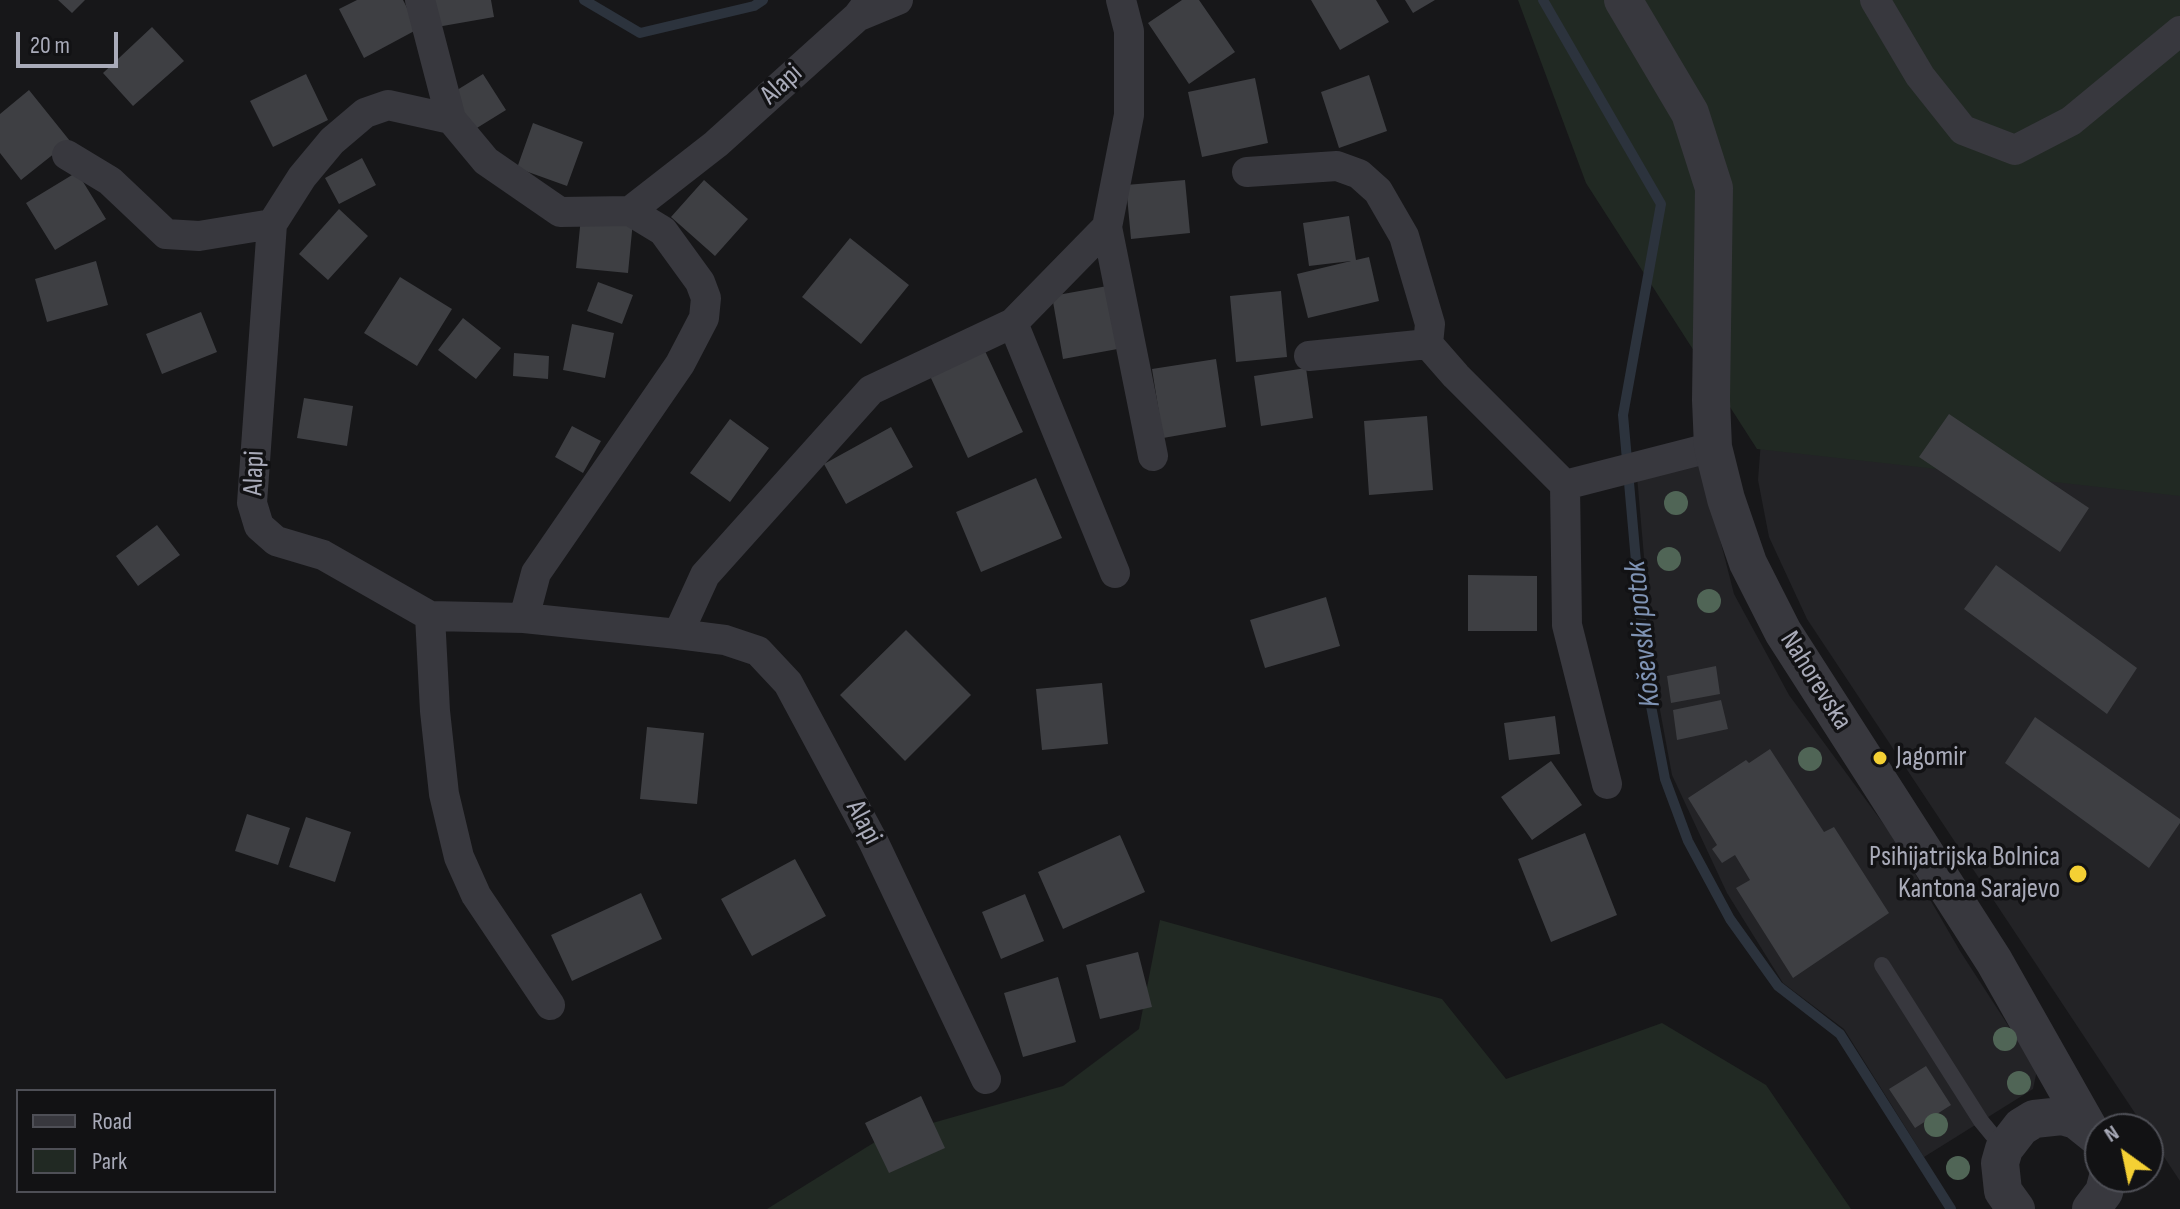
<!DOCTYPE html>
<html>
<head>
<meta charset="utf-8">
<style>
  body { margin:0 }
  #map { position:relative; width:2180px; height:1209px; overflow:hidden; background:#171719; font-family:"Sofia Sans Condensed",sans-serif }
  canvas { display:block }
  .legend { position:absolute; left:16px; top:1089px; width:260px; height:104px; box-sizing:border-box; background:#121214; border:2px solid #4e4f56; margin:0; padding:10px 14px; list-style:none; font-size:24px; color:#a9abb9 }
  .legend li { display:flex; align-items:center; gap:16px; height:40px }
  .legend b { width:40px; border:2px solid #4e4f56 }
  .north { position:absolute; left:2084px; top:1113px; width:80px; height:80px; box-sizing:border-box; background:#121214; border:2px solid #4e4f56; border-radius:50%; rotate:327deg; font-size:22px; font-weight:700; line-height:32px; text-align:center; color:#a9abb9 }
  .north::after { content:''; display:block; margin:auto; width:28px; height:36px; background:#f4d034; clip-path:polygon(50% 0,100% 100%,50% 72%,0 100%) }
  .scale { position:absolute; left:16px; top:32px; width:102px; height:36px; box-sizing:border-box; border:4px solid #a9abb9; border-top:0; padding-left:10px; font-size:24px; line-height:28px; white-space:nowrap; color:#a9abb9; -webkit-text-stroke:6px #121214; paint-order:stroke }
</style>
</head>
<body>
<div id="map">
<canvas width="2180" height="1209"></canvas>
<ul class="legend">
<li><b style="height:10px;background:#38383e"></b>Road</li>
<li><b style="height:22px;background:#212923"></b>Park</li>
</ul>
<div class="north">N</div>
<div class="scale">20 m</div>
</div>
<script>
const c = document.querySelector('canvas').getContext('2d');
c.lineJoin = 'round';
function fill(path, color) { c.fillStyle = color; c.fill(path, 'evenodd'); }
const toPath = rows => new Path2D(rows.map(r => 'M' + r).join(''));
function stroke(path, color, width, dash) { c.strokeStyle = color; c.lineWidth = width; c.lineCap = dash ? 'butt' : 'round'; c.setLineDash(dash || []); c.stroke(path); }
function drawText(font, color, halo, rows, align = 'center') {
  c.font = font + ' "Sofia Sans Condensed",sans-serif'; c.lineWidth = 7; c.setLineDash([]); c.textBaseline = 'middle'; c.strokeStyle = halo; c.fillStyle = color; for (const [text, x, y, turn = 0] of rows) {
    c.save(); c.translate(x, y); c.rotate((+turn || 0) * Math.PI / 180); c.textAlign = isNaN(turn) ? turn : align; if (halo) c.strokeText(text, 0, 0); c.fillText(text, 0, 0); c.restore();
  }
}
fill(toPath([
  [2180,227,2180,1181,1807,619,1769,537,1758,480,1769,335],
  [1701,465,1734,594,1789,695,1896,841,1960,951,2037,1070,2033,1089,1924,1157,1844,1029,1783,983,1727,893,1672,775,1655,683,1637,476]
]), '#232326');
fill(toPath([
  [1518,0,2180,0,2180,496,1757,449,1586,183],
  [1160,920,1442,999,1506,1079,1662,1023,1766,1085,1851,1209,767,1209,883,1137,1063,1086,1139,1029]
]), '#212923');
stroke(toPath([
  [584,0,640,33,754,6,763,0],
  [1543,0,1661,204,1623,415,1647,685,1665,779,1688,841,1730,919,1778,986,1840,1034,1951,1209]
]), '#2c333d', 10);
fill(toPath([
  [58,0,85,0,72,13],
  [357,0,403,0,418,29,364,58,339,9],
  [432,0,491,0,494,17,437,27],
  [1182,0,1199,0,1235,52,1189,84,1148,23],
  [1311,0,1376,0,1389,22,1340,50],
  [1405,0,1435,0,1413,13],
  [152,27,184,61,133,106,103,73],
  [306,74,328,120,273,147,250,101],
  [483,74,506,110,472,131,449,95],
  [1369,75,1387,131,1339,148,1321,92],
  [1255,78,1268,143,1202,157,1188,92],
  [29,90,70,141,21,180,0,153,0,114],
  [533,123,583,142,567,186,517,168],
  [362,158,376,185,339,204,325,178],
  [77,172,106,219,55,250,26,203],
  [704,180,748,219,715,256,671,217],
  [1185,180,1190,233,1131,239,1126,185],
  [339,209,368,236,328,280,299,254],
  [1349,216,1356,260,1369,257,1379,301,1308,318,1297,274,1351,261,1309,266,1303,223],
  [581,217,633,221,628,273,576,268],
  [850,238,909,285,861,344,802,297],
  [96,261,108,305,47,322,35,279],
  [400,277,452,309,417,366,364,333],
  [598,282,633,295,622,324,587,311],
  [1113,285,1123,348,1063,359,1052,296],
  [1281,291,1287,357,1236,362,1230,296],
  [201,312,217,352,162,374,146,334],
  [463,318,501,348,476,379,438,350],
  [572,324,614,333,605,378,563,370],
  [985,351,1023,432,968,458,930,376],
  [514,353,549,356,548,379,513,376],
  [1216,359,1226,427,1163,438,1152,369],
  [1306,368,1313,418,1261,426,1254,376],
  [304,398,353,406,347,446,297,438],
  [1949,414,2089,508,2060,552,1919,457],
  [1427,416,1433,490,1369,495,1364,421],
  [730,419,769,448,730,502,690,473],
  [572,426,601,441,583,473,555,457],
  [891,427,913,467,846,504,824,464],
  [1036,478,1062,538,981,572,956,512],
  [157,525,180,555,138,586,116,556],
  [1996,565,2137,668,2107,714,1964,609],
  [1468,575,1537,576,1537,631,1468,631],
  [1326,597,1340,646,1265,668,1250,620],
  [906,630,971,695,905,761,840,695],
  [1716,666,1720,694,1671,703,1667,676],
  [1102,683,1108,744,1042,750,1036,689],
  [1721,700,1728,729,1677,740,1673,710],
  [1555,716,1560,754,1509,760,1504,723],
  [2035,717,2180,819,2180,823,2149,868,2005,763],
  [647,727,704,733,697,804,640,799],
  [1770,749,1824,832,1834,827,1889,913,1793,978,1736,888,1750,880,1735,855,1722,863,1712,849,1717,845,1688,798,1746,760,1749,763],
  [1551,761,1582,805,1532,840,1501,797],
  [247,814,290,828,278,865,235,851],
  [306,817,351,832,335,882,289,867],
  [1585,833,1617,915,1551,942,1518,859],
  [1120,835,1145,892,1063,929,1038,872],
  [795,859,826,916,752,956,721,899],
  [641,893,662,939,572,981,551,935],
  [1025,894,1044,941,1001,959,982,912],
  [1138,952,1152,1007,1100,1019,1086,965],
  [1058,977,1076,1042,1023,1057,1004,993],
  [1926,1066,1951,1105,1915,1128,1889,1089],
  [921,1096,945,1148,889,1173,865,1123]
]), '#3e3f43');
stroke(toPath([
  [1882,965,1981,1121,2004,1149]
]), '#38383e', 16);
stroke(toPath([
  [420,0,451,119,486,161,560,212,630,211,716,144,857,17,870,0],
  [1875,0,1920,76,1963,130,2015,150,2071,121,2180,31],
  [857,17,898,0],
  [67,155,110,181,166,234,199,236,272,224,302,177,332,141,365,113,388,105,451,119],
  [1247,172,1337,166,1359,174,1378,191,1404,236,1430,324,1428,344,1456,376,1565,485,1567,625,1607,784],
  [630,211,663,231,700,282,706,298,704,318,680,364,536,573,524,618,678,634],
  [272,224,252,503,259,526,276,541,323,555,430,616],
  [1107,227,1153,456],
  [1013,323,1115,573],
  [1309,356,1428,344],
  [1565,485,1713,447],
  [524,618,430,616,435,711,444,794,459,857,476,895,550,1005],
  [986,1079,874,843,788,683,758,651,725,640,678,634,705,575,871,390,1013,323,1107,227,1129,115,1129,31,1121,0]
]), '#38383e', 30);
stroke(toPath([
  [1623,0,1690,113,1714,188,1711,400,1713,447,1726,499,1748,563,1783,632,1994,961,2088,1127],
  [2016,1209,2003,1191,2000,1163,2004,1149,2021,1127,2034,1119,2062,1116,2076,1120,2096,1136],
  [2091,1209,2104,1192,2108,1177]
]), '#38383e', 38);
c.fillStyle = '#506556';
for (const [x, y] of [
  [1676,503],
  [1669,559],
  [1709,601],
  [1810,759],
  [2005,1039],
  [2019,1083],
  [1936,1125],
  [1958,1168]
]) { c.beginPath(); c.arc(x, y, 12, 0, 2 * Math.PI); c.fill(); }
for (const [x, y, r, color] of [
  [1880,758,8,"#f4d034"],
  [2078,874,10,"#f4d034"]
]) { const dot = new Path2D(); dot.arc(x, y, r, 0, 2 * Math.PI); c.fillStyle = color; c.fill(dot); stroke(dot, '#121214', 3); }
drawText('28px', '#a9abb9', '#121214', [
  ["Alapi",782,85,-42],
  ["Alapi",255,473,-88],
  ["Nahorevska",1815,681,58],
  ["Alapi",863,823,62]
]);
drawText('28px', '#a9abb9', '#121214', [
  ["Jagomir",1896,758],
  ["Psihijatrijska Bolnica",2060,858,"right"],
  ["Kantona Sarajevo",2060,890,"right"]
], 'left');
drawText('italic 30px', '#7f93b4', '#121214', [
  ["Koševski potok",1644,634,-96]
]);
</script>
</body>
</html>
